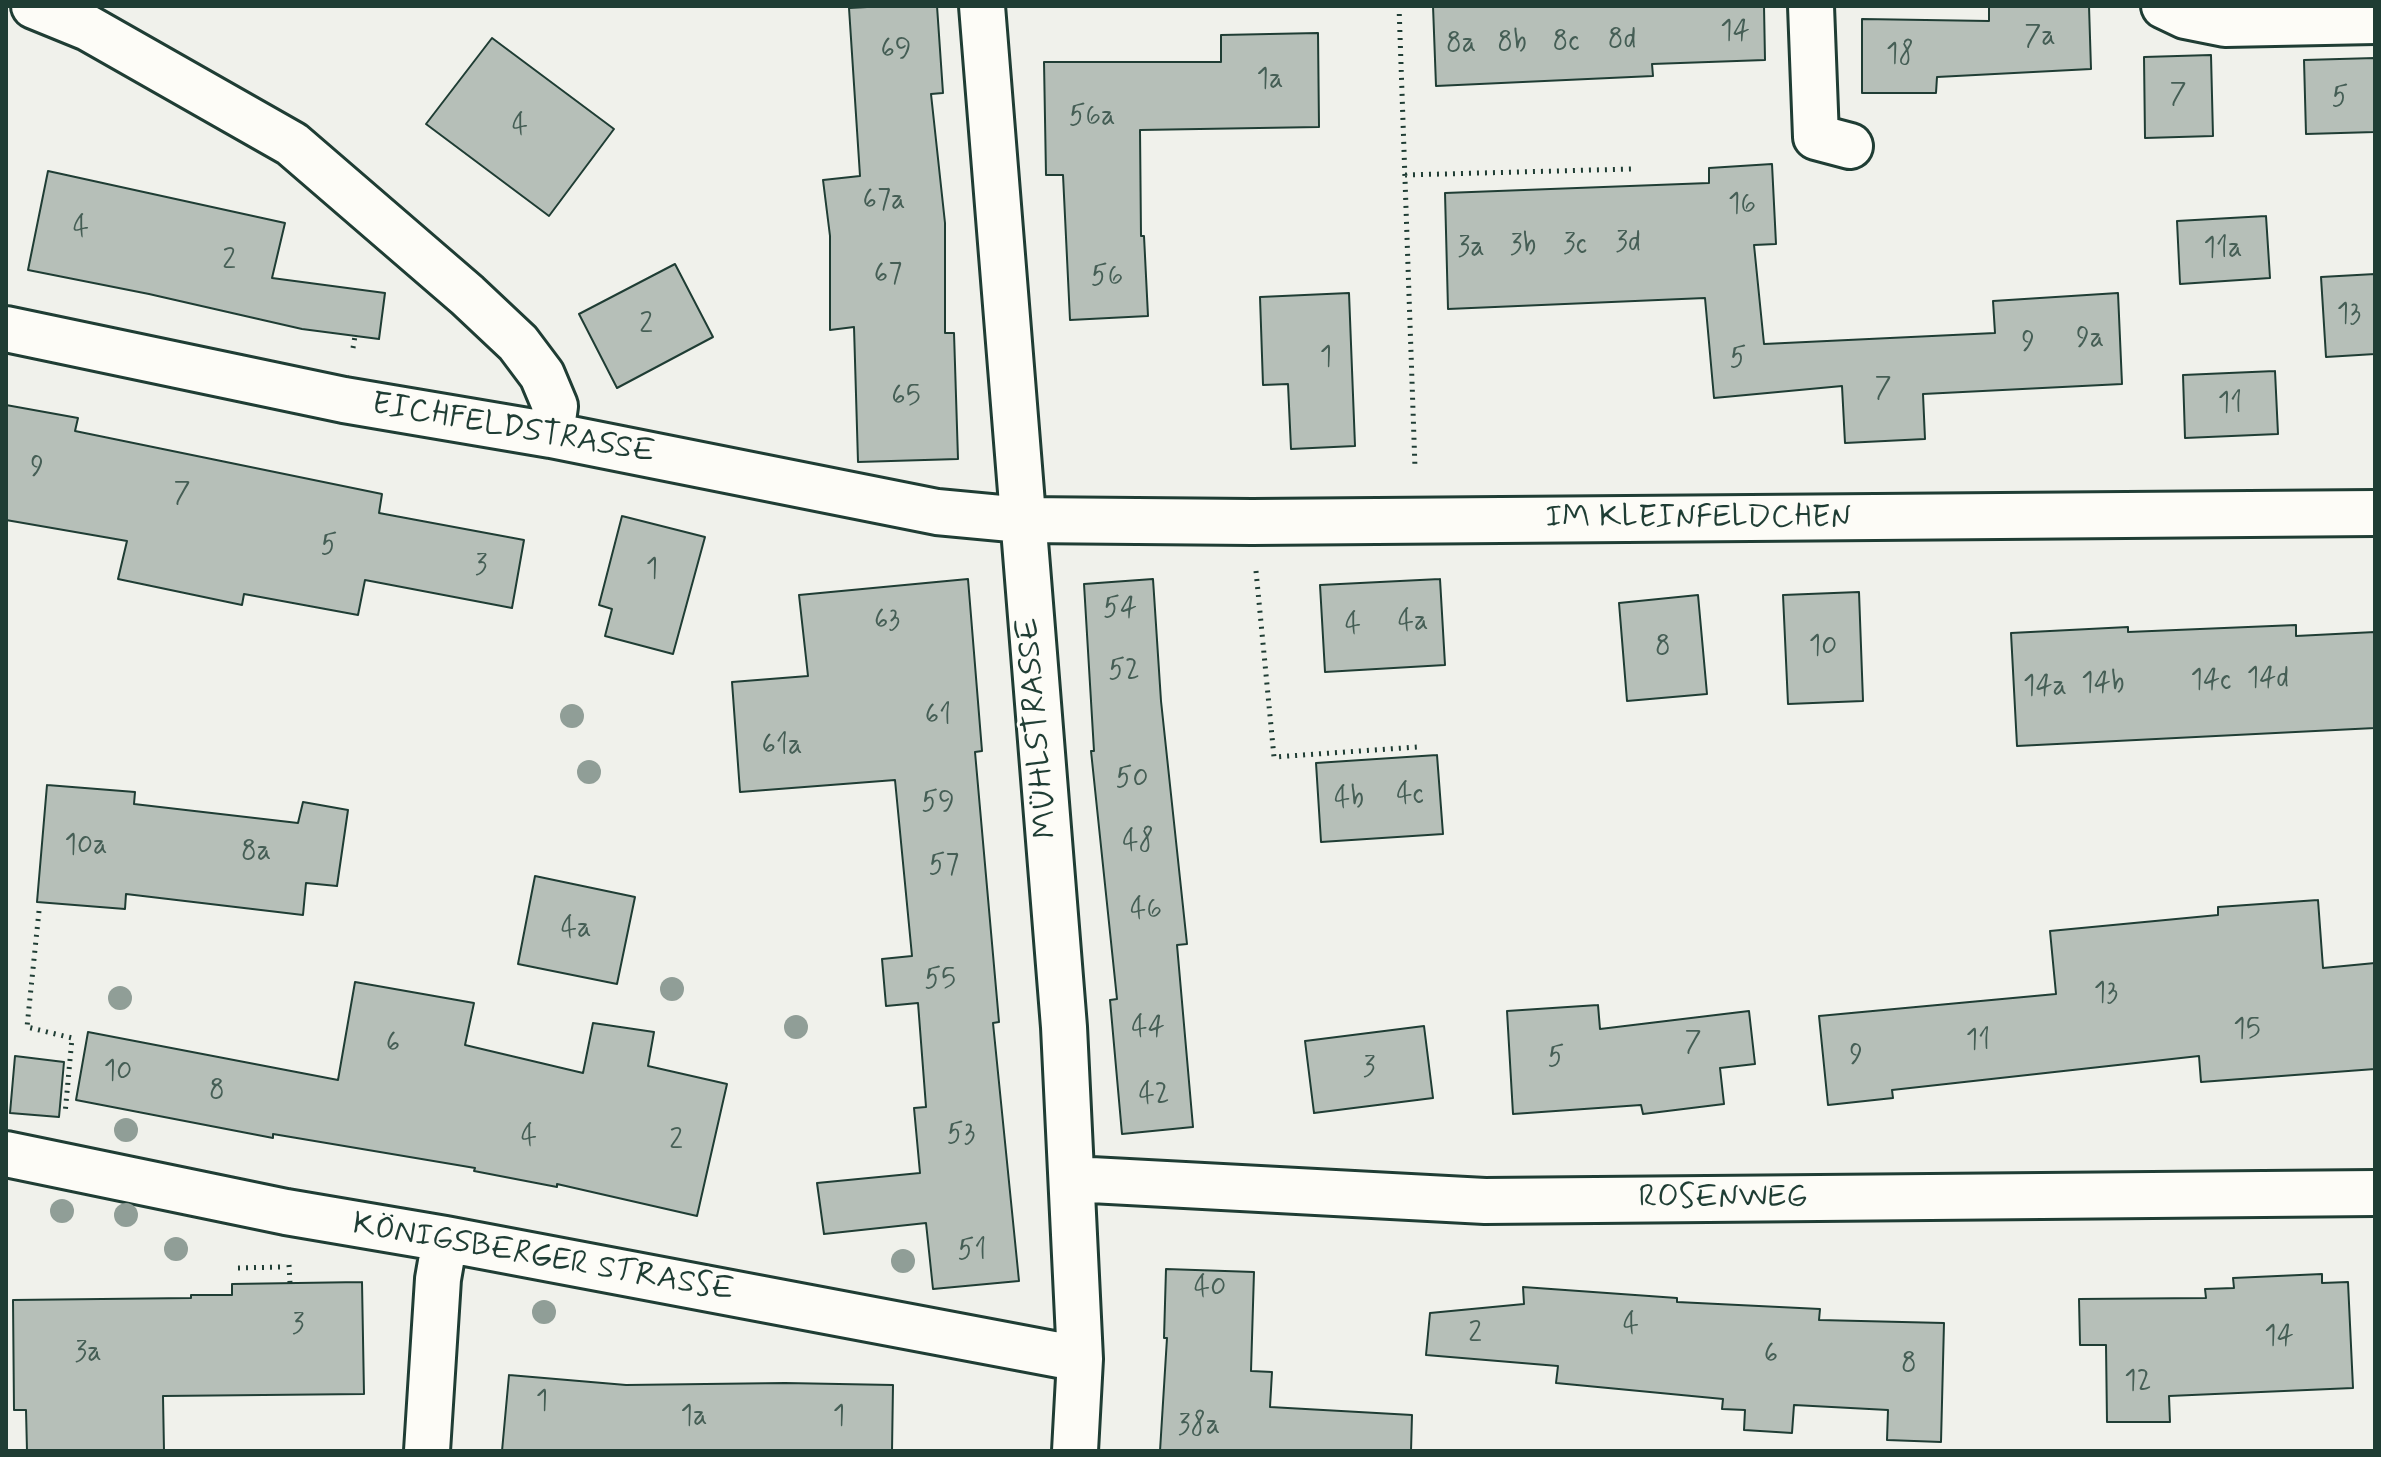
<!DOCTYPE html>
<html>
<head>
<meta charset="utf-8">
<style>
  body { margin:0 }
  #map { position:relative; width:2381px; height:1457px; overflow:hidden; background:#f0f1eb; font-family:Mynerve,sans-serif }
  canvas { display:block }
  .frame { position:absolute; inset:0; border:8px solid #1f3d34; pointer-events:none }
</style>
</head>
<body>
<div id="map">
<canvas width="2381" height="1457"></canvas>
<div class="frame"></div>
</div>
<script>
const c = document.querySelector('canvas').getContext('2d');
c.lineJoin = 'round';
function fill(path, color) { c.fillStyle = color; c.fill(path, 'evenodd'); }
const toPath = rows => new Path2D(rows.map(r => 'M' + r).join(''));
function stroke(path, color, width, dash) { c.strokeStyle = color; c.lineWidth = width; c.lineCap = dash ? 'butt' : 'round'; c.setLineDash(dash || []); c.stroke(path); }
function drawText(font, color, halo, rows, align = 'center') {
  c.font = font + ' Mynerve,sans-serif'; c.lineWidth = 6; c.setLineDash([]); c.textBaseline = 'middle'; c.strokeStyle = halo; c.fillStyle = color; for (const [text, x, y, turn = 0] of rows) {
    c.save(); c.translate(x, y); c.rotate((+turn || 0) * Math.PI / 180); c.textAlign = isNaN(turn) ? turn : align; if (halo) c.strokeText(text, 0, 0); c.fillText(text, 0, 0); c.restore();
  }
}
const building = toPath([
  [885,6,937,6,943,93,931,94,945,223,945,333,954,333,958,459,858,462,854,327,830,330,830,236,823,180,860,176,849,8,885,6],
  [1433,6,1764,6,1765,60,1652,64,1653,76,1436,86,1433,6],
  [1989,6,2089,6,2091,69,1937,77,1936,93,1862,93,1862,19,1989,21,1989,6],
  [1318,33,1319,127,1140,130,1141,236,1144,236,1148,316,1070,320,1063,175,1046,175,1044,62,1221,62,1221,35,1318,33],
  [492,38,614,129,549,216,426,124,492,38],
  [2211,55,2213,136,2145,138,2144,57,2211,55],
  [2375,58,2375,132,2306,134,2304,60,2375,58],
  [1772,164,1776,244,1754,245,1764,344,1995,333,1993,301,2118,293,2122,384,1923,394,1925,439,1845,443,1842,386,1714,398,1705,298,1448,309,1445,193,1709,183,1709,168,1772,164],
  [48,171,285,223,272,278,385,293,379,339,302,329,149,294,28,270,48,171],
  [2266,216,2270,278,2180,284,2177,221,2266,216],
  [675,264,713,337,617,388,579,314,675,264],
  [2375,274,2375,354,2326,357,2321,277,2375,274],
  [1349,293,1355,446,1291,449,1288,384,1263,385,1260,297,1349,293],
  [2275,371,2278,434,2185,438,2183,375,2275,371],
  [6,405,78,418,75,431,382,494,379,513,524,540,512,608,365,580,358,615,244,594,242,605,118,579,127,541,6,520,6,405],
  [622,516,705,537,673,654,605,636,612,609,599,605,622,516],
  [968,579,982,751,975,752,999,1022,993,1023,1019,1281,933,1289,926,1223,824,1234,817,1183,920,1173,914,1108,926,1107,918,1003,886,1006,882,959,912,956,895,780,740,792,732,682,808,676,799,595,968,579],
  [1153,579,1161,701,1187,944,1177,945,1193,1127,1122,1134,1110,1000,1117,999,1091,751,1094,751,1084,584,1153,579],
  [1440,579,1445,665,1325,672,1320,585,1440,579],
  [1859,592,1863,701,1788,704,1783,595,1859,592],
  [1698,595,1707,694,1627,701,1619,603,1698,595],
  [2296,625,2296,636,2375,632,2375,728,2017,746,2011,633,2128,627,2128,632,2296,625],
  [1437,755,1443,834,1321,842,1316,763,1437,755],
  [47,785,135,792,134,804,298,823,303,802,348,810,337,886,306,883,303,915,126,894,125,909,37,902,47,785],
  [535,876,635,897,617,984,518,964,535,876],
  [2318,900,2323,968,2375,963,2375,1069,2201,1082,2199,1056,1892,1090,1893,1098,1828,1105,1819,1016,2056,994,2050,931,2218,915,2218,907,2318,900],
  [355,982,474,1003,465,1045,583,1073,593,1023,654,1032,648,1066,727,1084,697,1216,557,1184,557,1187,474,1171,475,1168,273,1134,273,1138,76,1100,88,1032,338,1080,355,982],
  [1598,1005,1600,1029,1749,1011,1755,1064,1720,1068,1724,1104,1643,1114,1641,1105,1513,1114,1507,1011,1598,1005],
  [1424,1026,1433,1098,1314,1113,1305,1041,1424,1026],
  [15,1056,64,1062,59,1117,10,1113,15,1056],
  [1166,1269,1254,1272,1251,1371,1272,1372,1270,1407,1412,1415,1411,1451,1160,1451,1167,1338,1164,1338,1166,1269],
  [2322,1274,2322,1283,2348,1282,2353,1388,2169,1396,2170,1422,2107,1422,2106,1345,2080,1345,2079,1299,2206,1298,2205,1289,2234,1288,2233,1278,2322,1274],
  [362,1282,364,1394,163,1396,164,1451,27,1451,26,1410,14,1410,13,1300,191,1298,191,1295,232,1295,232,1284,362,1282],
  [1523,1287,1677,1298,1677,1302,1820,1309,1819,1320,1944,1323,1941,1442,1887,1440,1888,1410,1794,1405,1792,1433,1744,1430,1745,1410,1722,1409,1723,1399,1556,1383,1558,1366,1426,1355,1430,1313,1524,1304,1523,1287],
  [509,1375,626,1385,785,1383,893,1385,892,1451,502,1451,509,1375]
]);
fill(building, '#b6bfb8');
stroke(building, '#1f3d34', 2);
const minor = toPath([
  [34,6,88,28,292,144,467,295,518,343,542,375,555,406,551,435],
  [982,6,1064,1027,1080,1359,1075,1451],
  [1811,6,1816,137,1850,146],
  [2164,6,2185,16,2225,24,2375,21],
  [6,329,344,400,551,435,937,512,1022,520,1252,522,2375,513],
  [6,1154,286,1212,445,1239,1080,1359],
  [1072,1179,1485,1201,2375,1193],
  [427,1451,438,1279,445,1239]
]);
stroke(minor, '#1f3d34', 50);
stroke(toPath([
  [1399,6,1415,468],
  [1405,175,1631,169],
  [353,348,355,336],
  [1256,571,1274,757,1417,747],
  [39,911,27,1027,72,1038,65,1114],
  [289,1265,290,1283],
  [238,1268,280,1267]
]), '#1f3d34', 5, [2, 6]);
stroke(minor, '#fdfcf7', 44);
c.fillStyle = '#909e97';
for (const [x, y] of [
  [572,716],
  [589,772],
  [672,989],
  [120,998],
  [796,1027],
  [126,1130],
  [62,1211],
  [126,1215],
  [176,1249],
  [903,1261],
  [544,1312]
]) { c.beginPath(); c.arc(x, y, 12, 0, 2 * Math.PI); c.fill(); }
drawText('28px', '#455e55', null, [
  ["14",1735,33],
  ["7a",2040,38],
  ["8d",1622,41],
  ["8c",1566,43],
  ["8b",1512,44],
  ["8a",1461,45],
  ["69",896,51],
  ["18",1900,56],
  ["1a",1270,81],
  ["7",2178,96],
  ["5",2340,99],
  ["56a",1092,118],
  ["4",520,127],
  ["67a",884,202],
  ["16",1742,206],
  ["4",81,229],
  ["3d",1628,244],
  ["3c",1575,246],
  ["3b",1523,247],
  ["3a",1471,249],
  ["11a",2223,250],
  ["2",229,262],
  ["67",888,276],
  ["56",1107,278],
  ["13",2349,316],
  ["2",646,326],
  ["9a",2090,340],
  ["9",2028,344],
  ["1",1326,359],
  ["5",1738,360],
  ["7",1883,390],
  ["65",906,398],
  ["11",2230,405],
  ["9",37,469],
  ["7",182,495],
  ["5",329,547],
  ["3",481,567],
  ["1",652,571],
  ["54",1120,610],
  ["63",887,622],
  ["4a",1413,623],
  ["4",1353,626],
  ["8",1663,648],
  ["10",1823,648],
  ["52",1124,672],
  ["14d",2268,680],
  ["14c",2211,682],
  ["14b",2103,685],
  ["14a",2045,688],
  ["61",938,717],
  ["61a",782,747],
  ["50",1132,780],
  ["4c",1410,796],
  ["4b",1349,800],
  ["59",938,804],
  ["48",1138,843],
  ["10a",86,847],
  ["8a",256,853],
  ["57",944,867],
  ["46",1146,911],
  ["4a",576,930],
  ["55",940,981],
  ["13",2106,995],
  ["44",1148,1029],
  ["15",2247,1031],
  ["11",1978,1042],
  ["7",1693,1044],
  ["6",393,1045],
  ["9",1856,1057],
  ["5",1556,1059],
  ["3",1369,1069],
  ["10",118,1073],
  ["8",217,1092],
  ["42",1154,1096],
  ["53",961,1136],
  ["4",529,1138],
  ["2",676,1142],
  ["51",972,1252],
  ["40",1210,1289],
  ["3",298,1326],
  ["4",1631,1326],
  ["2",1475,1335],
  ["14",2279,1338],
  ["3a",88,1354],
  ["6",1771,1356],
  ["8",1909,1365],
  ["12",2138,1383],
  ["1",542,1403],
  ["1a",694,1418],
  ["1",839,1418],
  ["38a",1199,1427]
]);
drawText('32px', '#1f3d34', '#fdfcf7', [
  ["EICHFELDSTRASSE",513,430,10],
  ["IM KLEINFELDCHEN",1698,519],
  ["MÜHLSTRASSE",1039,728,-95],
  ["ROSENWEG",1723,1199],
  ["KÖNIGSBERGER STRASSE",543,1259,10]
]);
</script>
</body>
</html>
